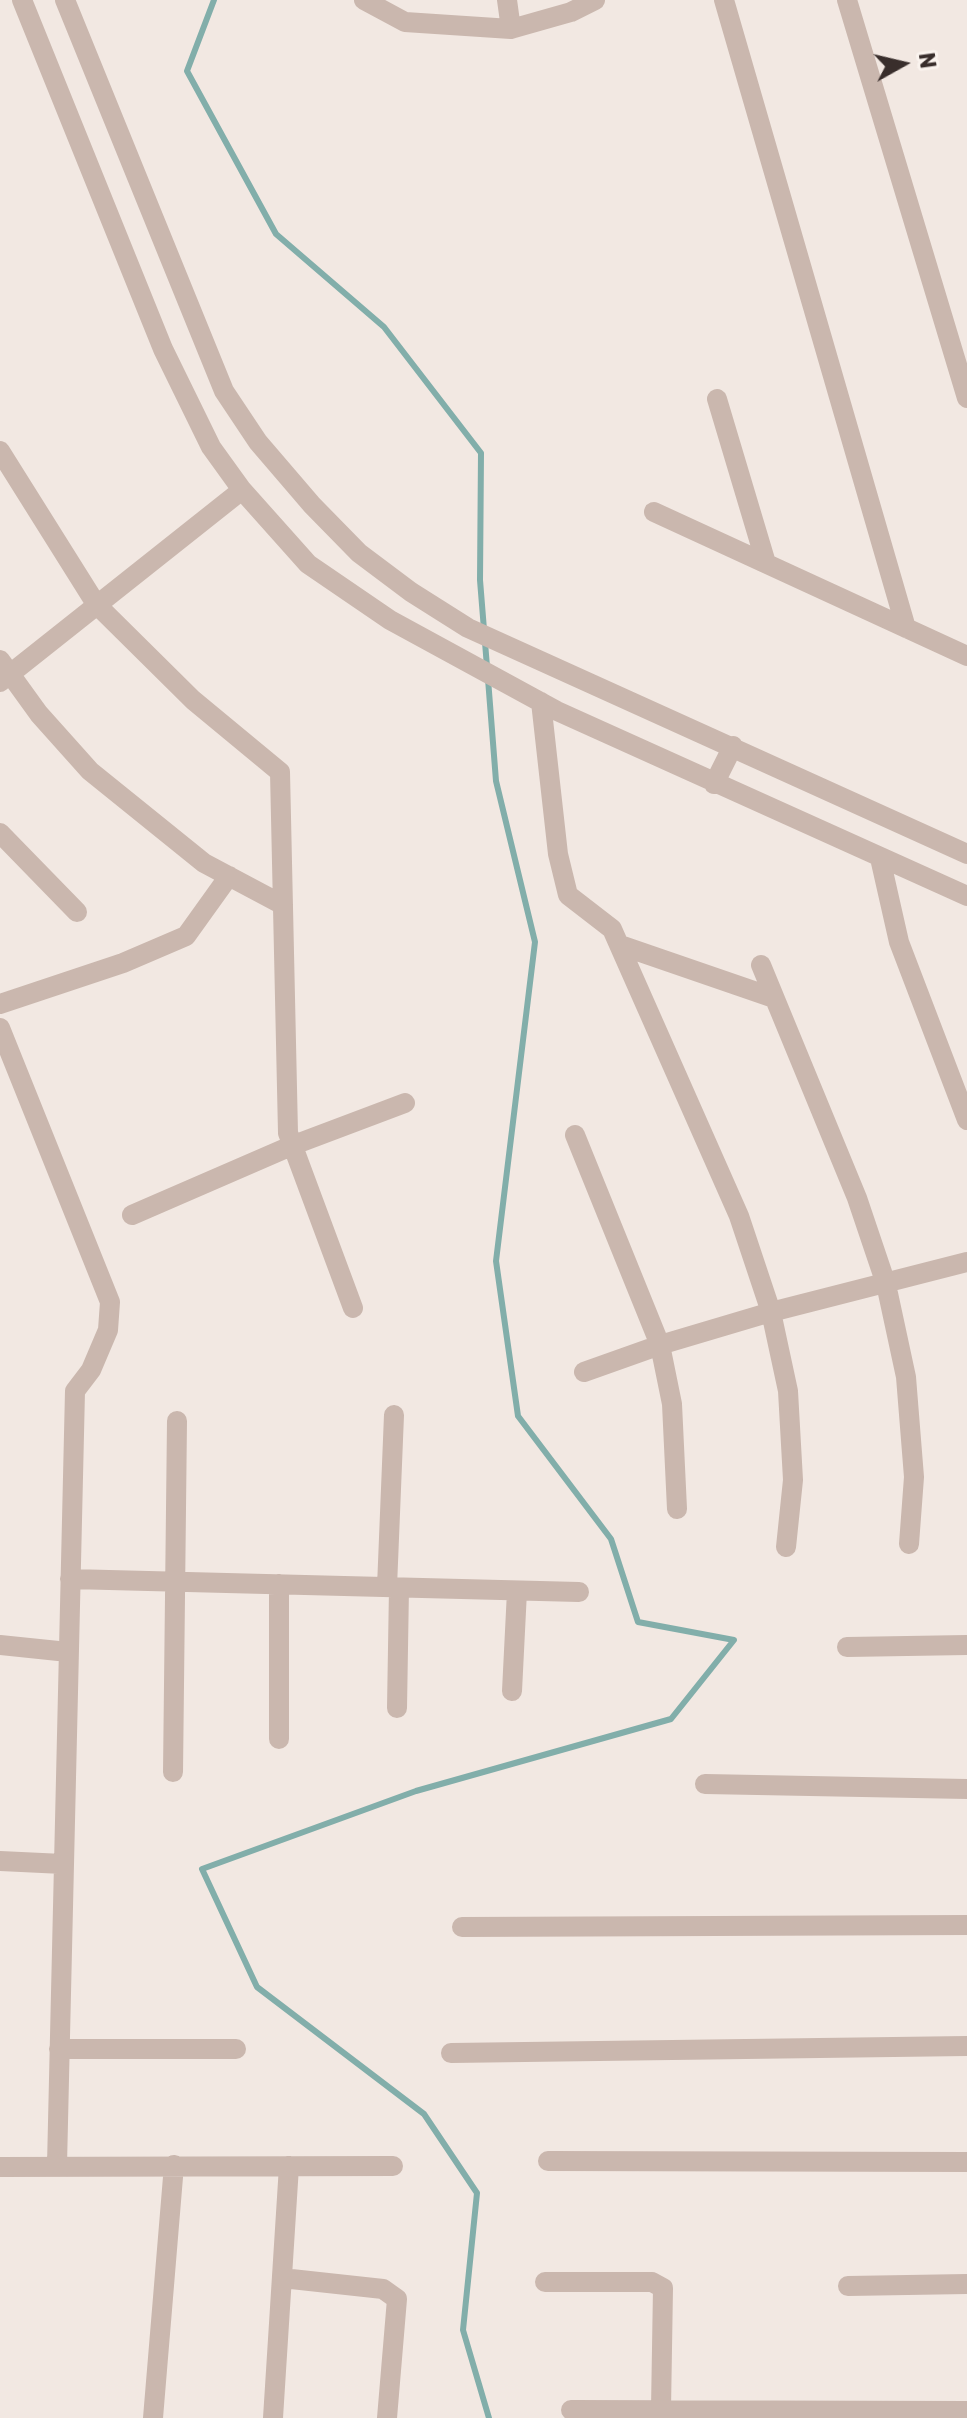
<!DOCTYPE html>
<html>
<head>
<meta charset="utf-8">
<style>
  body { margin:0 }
  #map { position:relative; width:967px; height:2418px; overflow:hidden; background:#f2e8e2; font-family:Rubik,sans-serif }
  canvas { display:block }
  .north { position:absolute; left:863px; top:24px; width:80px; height:80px; -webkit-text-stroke:6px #faf3ee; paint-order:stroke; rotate:82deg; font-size:22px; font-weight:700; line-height:32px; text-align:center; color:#392e2c }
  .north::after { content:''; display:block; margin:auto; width:28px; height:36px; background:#392e2c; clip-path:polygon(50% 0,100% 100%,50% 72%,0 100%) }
</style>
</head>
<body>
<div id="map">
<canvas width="967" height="2418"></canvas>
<div class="north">N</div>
</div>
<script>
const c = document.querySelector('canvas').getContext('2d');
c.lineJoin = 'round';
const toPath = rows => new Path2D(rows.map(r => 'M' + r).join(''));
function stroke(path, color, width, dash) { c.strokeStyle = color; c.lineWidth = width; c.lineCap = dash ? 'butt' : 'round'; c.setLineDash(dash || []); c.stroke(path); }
stroke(toPath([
  [214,0,187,71,276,234,384,327,481,453,480,580,487,667],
  [488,679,496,781,535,942,496,1261,518,1416,611,1539,638,1622,734,1640,671,1719,416,1791,202,1869,257,1987,424,2114,477,2193,463,2330,489,2418]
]), '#82aeaa', 6);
stroke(toPath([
  [22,0,163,349,211,447,242,490,308,564,390,620,557,711,967,896],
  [65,0,224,391,258,442,312,505,359,553,411,592,468,628,967,854],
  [364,0,405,22,511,29,571,12,595,0],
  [507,0,511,29],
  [724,0,906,628],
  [847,0,967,398],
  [717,399,766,563],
  [0,451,96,604,193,700,280,772,288,1133,353,1308],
  [654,512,967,656],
  [0,660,39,714,90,771,204,863,283,905],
  [0,682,242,490],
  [541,702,558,854,568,895,612,929,739,1216,771,1312,788,1391,793,1480,786,1547],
  [714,784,733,746],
  [0,833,77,912],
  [880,858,899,942,967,1120],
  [620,945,774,998],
  [761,965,857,1198,886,1284,906,1377,914,1477,909,1544],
  [0,1004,123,963,186,936,229,876],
  [0,1028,110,1302,108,1330,91,1370,75,1391,57,2165],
  [575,1135,660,1345,672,1404,677,1509],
  [132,1215,291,1146,405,1103],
  [584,1372,660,1345,771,1312,967,1262],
  [70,1579,579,1592],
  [279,1584,279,1739],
  [387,1587,394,1415],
  [0,1645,68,1652],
  [847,1647,967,1645],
  [512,1691,517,1591],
  [397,1708,399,1588],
  [173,1772,177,1421],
  [705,1784,967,1789],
  [0,1861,63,1864],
  [462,1927,967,1925],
  [59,2049,236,2049],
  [451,2053,967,2046],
  [548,2161,967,2162],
  [0,2167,393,2166],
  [282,2278,383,2289,397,2299,387,2418],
  [545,2282,652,2282,663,2288,661,2409],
  [848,2286,967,2284],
  [571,2410,967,2411],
  [153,2418,174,2165],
  [273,2418,289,2166]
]), '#cab7ae', 20);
</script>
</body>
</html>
